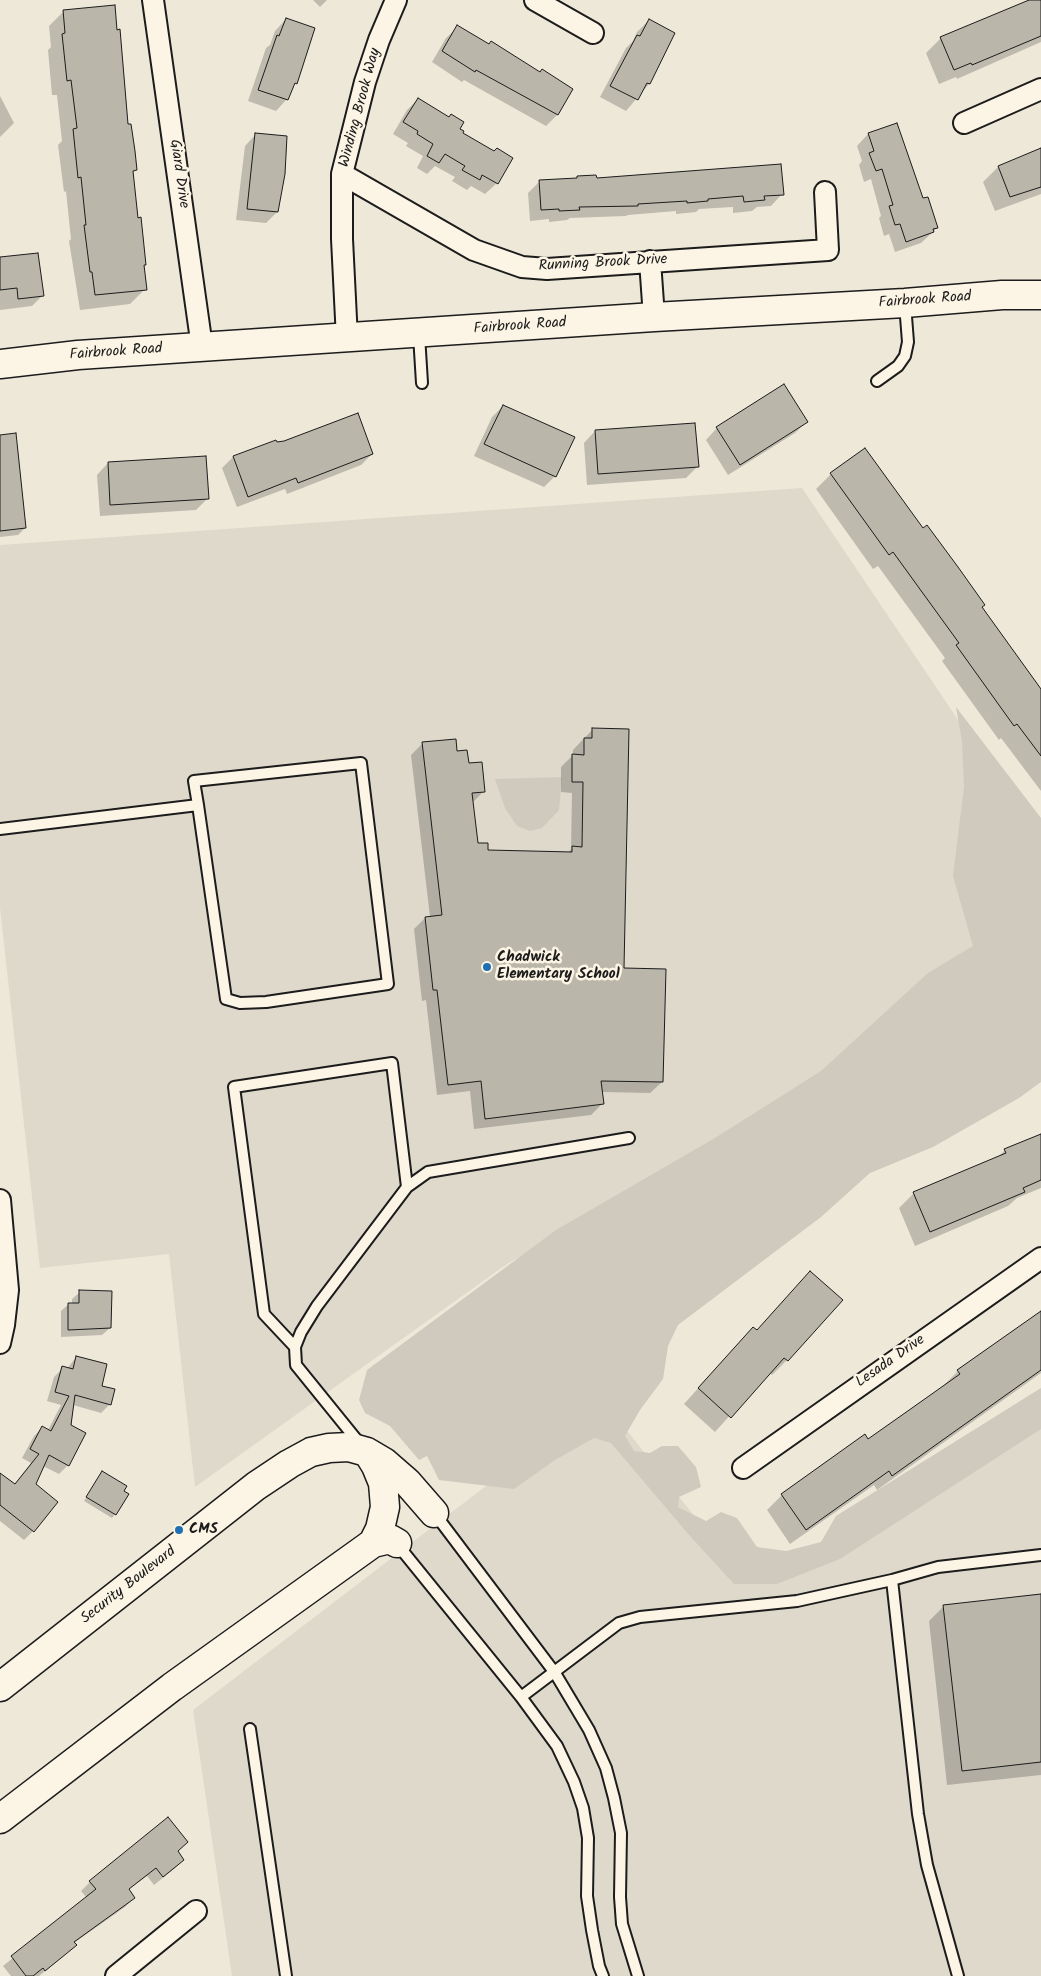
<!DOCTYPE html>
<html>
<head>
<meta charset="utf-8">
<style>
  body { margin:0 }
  canvas { display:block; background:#eee8d9 }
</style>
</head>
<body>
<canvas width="1041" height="1976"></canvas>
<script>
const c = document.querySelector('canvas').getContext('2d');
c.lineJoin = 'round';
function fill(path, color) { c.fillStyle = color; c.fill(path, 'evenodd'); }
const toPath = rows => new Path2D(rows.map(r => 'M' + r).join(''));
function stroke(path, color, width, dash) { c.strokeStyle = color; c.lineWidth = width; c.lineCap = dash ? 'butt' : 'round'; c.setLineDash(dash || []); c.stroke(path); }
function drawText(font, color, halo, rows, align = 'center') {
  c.font = font + ' Kalam,sans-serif'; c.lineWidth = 5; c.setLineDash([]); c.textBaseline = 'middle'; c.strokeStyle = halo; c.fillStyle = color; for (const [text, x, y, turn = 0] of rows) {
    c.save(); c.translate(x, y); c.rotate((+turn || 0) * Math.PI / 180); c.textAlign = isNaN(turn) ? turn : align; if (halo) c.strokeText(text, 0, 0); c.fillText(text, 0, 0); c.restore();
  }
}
fill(toPath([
  [802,488,1041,843,1041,907,791,1104,507,1264,195,1487,169,1254,40,1268,0,908,0,545],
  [1041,1401,1041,1976,232,1976,193,1710,588,1408,610,1409,736,1569,812,1560]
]), '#ded9cb');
fill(toPath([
  [956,707,1041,818,1041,1082,1019,1098,933,1147,870,1173,821,1217,678,1325,668,1346,663,1379,640,1410,625,1436,634,1451,650,1453,662,1446,678,1446,696,1467,701,1487,679,1497,678,1507,706,1521,721,1512,737,1518,757,1547,786,1551,821,1542,836,1516,1041,1388,1041,1429,840,1559,777,1584,734,1584,690,1536,611,1443,594,1438,555,1460,514,1489,439,1480,427,1456,419,1460,390,1426,365,1413,359,1400,367,1370,556,1230,715,1138,821,1071,928,973,973,946,953,876,964,787,962,742],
  [562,777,559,810,542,828,530,831,517,826,505,808,495,779]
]), '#cfcabd');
fill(toPath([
  [313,0,327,0,320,7],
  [1032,0,1041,0,1041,42,957,79,956,77,939,84,926,53,941,38],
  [64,11,127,125,135,170,132,173,137,219,145,264,143,267,145,289,130,304,80,310,69,241,71,239,66,191,64,192,58,145,62,141,57,95,52,95,48,50,51,47,49,26],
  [286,19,296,83,292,87,287,99,276,111,248,101,266,48,270,45,275,31],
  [649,20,673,33,649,84,626,111,600,97,626,48,633,41,637,32],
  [458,27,540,73,542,70,572,90,557,115,546,126,464,80,462,82,432,62,446,38],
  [0,96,14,123,0,137],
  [418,99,459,130,497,183,485,194,471,186,467,190,452,181,455,177,435,166,427,174,417,168,423,156,406,146,408,143,393,134,407,110],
  [256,134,277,212,266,223,236,220,245,146],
  [868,134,922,200,937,228,921,243,895,252,889,234,884,236,879,218,881,216,871,179,864,182,859,165,862,161,857,146],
  [1041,148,1041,194,995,211,983,182,998,167],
  [578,177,596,180,782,194,771,206,757,207,752,211,733,213,733,207,699,209,696,212,676,214,676,211,628,215,626,216,570,218,567,220,549,222,549,219,530,221,528,193,540,181,575,179],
  [0,259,43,295,32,306,0,310],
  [784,386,806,422,795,433,728,475,706,440,717,428],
  [503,406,555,476,544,487,474,456,492,417],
  [595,431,697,467,686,478,587,485,584,443],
  [0,437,25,528,18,535,0,537],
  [276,441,277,444,372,454,361,465,287,494,285,489,237,507,222,468,233,457],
  [864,450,1041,691,1041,791,1001,738,999,740,942,661,945,658,878,566,873,569,816,489,831,474],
  [108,463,208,498,196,510,100,516,97,475],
  [593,729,623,970,662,1082,650,1093,601,1092,602,1104,591,1115,474,1129,470,1091,437,1095,426,1000,422,1001,414,929,425,918,430,917,411,755,422,744,456,753,468,765,484,791,472,803,477,844,487,851,568,853,571,849,572,793,561,792,561,767,573,755,573,750],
  [1041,1135,1041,1188,1017,1198,1008,1206,915,1246,899,1208,914,1193,997,1158,1005,1150],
  [810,1273,787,1360,772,1375,769,1372,715,1432,684,1404,738,1344,756,1331],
  [80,1292,110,1328,102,1335,61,1337,61,1311,69,1304,72,1304,72,1299],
  [1041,1318,1041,1373,877,1490,874,1485,790,1544,767,1510,782,1495,868,1440,944,1387,943,1386,958,1371],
  [76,1357,100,1387,110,1404,101,1413,73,1405,68,1465,59,1474,43,1466,34,1485,33,1531,24,1540,0,1521,0,1486,14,1485,31,1463,22,1458,34,1436,42,1428,48,1430,61,1405,47,1401,54,1377,63,1368,67,1369],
  [102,1473,115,1514,112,1518,84,1501],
  [1041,1595,1041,1775,947,1785,929,1621,944,1606],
  [177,1852,183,1860,174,1869,154,1885,147,1876,128,1890,134,1898,125,1907,74,1943,75,1945,66,1954,39,1976,11,1976,3,1966,87,1898,81,1891,90,1882]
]), '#0003');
const building = toPath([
  [1029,0,1041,0,1041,36,972,65,971,63,954,70,940,37,1029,0],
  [115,5,117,30,120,29,128,124,131,124,135,151,137,170,133,171,138,218,141,217,146,265,144,265,147,290,95,295,92,272,90,272,84,225,86,225,81,177,78,178,73,129,77,128,71,80,67,81,62,34,65,33,63,10,115,5],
  [286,18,315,28,297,84,295,83,288,100,258,90,277,35,279,36,286,18],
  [649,19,675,33,650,84,647,83,638,100,610,86,637,35,640,36,649,19],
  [457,25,489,44,491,41,540,72,542,69,573,89,558,115,476,70,475,72,442,51,457,25],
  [418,98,449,117,451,114,464,122,460,129,464,131,463,133,494,151,497,148,513,158,498,184,482,175,480,180,462,170,465,166,445,154,439,163,427,156,433,144,417,134,418,131,403,122,418,98],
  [897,123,923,198,928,197,938,228,933,229,934,232,906,242,900,224,895,225,889,206,893,205,882,169,876,171,869,153,874,151,868,133,897,123],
  [255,133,287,136,285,174,278,212,247,209,255,133],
  [1041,148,1041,187,1010,197,998,166,1041,148],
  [781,164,784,195,764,196,765,200,744,202,743,196,708,199,708,201,687,203,687,201,638,204,638,206,579,207,580,210,559,211,559,209,541,210,539,180,577,178,577,176,596,175,597,178,781,164],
  [38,253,44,296,18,299,17,288,0,290,0,257,38,253],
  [784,384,808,422,740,465,716,427,784,384],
  [503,405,575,437,556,477,484,444,503,405],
  [358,413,373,454,298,483,296,478,248,497,233,456,276,440,277,442,284,441,358,413],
  [695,423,699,467,598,474,595,430,695,423],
  [16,433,26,528,0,531,0,435,16,433],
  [865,448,923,528,927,525,958,567,985,605,982,607,1041,689,1041,756,1017,724,1014,726,956,645,959,643,893,552,889,555,830,473,865,448],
  [206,456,209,499,110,505,108,462,206,456],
  [592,728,629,729,624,968,666,969,663,1082,601,1081,604,1104,485,1119,481,1081,448,1085,437,990,433,990,425,917,442,915,422,742,456,739,457,751,467,750,469,763,482,762,485,792,472,793,478,843,488,843,488,850,572,852,572,846,582,847,583,782,572,782,572,754,584,755,584,738,592,738,592,728],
  [1041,1134,1041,1180,1023,1188,1025,1192,930,1232,913,1192,1006,1153,1004,1149,1041,1134],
  [810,1271,843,1300,788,1361,784,1358,731,1418,698,1388,753,1327,757,1330,810,1271],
  [79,1290,112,1291,111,1328,68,1330,68,1303,79,1303,79,1290],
  [1041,1311,1041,1370,892,1476,889,1471,806,1530,781,1494,865,1434,868,1439,912,1408,960,1374,957,1370,1041,1311],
  [76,1356,107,1364,102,1386,115,1389,111,1405,75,1395,71,1425,86,1433,69,1466,49,1455,36,1484,58,1502,34,1532,0,1505,0,1473,15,1484,39,1454,30,1449,42,1426,51,1431,69,1396,55,1392,62,1366,73,1369,76,1356],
  [102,1471,127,1486,124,1491,129,1494,116,1515,86,1497,102,1471],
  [1041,1594,1041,1762,962,1771,943,1605,1041,1594],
  [168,1817,188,1842,178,1851,184,1860,163,1877,156,1868,129,1889,135,1898,74,1942,77,1945,45,1971,43,1968,33,1976,26,1976,11,1956,96,1889,89,1881,168,1817]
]);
fill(building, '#bab6aa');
stroke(building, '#1c1c1c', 1);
const lane = toPath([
  [419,335,422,383],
  [877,381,898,366,905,356,908,342,905,304],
  [0,829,198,805,226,999,240,1003,266,1002,388,984,361,763,194,781,198,805],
  [295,1347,264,1314,234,1087,392,1063,407,1187],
  [360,1444,296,1365,295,1347,301,1332,317,1306,407,1187,428,1172,629,1138],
  [435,1514,555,1673,589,1730,606,1768,614,1798,621,1833,620,1897,622,1924,638,1976],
  [397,1544,521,1697,557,1746,574,1782,583,1808,588,1838,587,1896,592,1930,599,1966,603,1976],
  [892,1580,918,1814,927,1865,958,1976],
  [521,1697,619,1623,640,1617,797,1601,892,1580,938,1567,1041,1555],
  [250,1729,286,1976]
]);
const street = toPath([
  [153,0,202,347],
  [535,0,593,33],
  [964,123,1041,89],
  [342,174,474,250,522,267,547,269,828,250,825,192],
  [650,261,654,317],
  [347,339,342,239,342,174,365,82,379,40,396,0],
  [0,1200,8,1290,4,1325,0,1343],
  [743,1468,1041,1258],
  [116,1976,196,1911]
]);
const secondary = toPath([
  [0,364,78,355,654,317,905,303,1002,295,1041,295],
  [368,1453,376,1466,383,1483,385,1507,380,1529,373,1543],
  [0,1687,256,1486,289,1464,311,1452,329,1448,349,1447,367,1452,384,1462,407,1482,434,1513],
  [0,1819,172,1687,373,1543,390,1539,397,1543]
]);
stroke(lane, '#1c1c1c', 14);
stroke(street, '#1c1c1c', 24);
stroke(secondary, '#1c1c1c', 31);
stroke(lane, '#fcf5e5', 10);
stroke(street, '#fcf5e5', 20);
stroke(secondary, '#fcf5e5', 28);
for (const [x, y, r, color] of [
  [487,967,5,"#1f6fb2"],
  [179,1530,5,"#1f6fb2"]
]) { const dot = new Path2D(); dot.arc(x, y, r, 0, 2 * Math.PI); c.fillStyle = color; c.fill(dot); stroke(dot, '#fcf5e5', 2); }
drawText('15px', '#1c1c1c', '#fcf5e5', [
  ["Winding Brook Way",361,108,-75],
  ["Giard Drive",178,174,82],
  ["Running Brook Drive",603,264,-3],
  ["Fairbrook Road",925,301,-4],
  ["Fairbrook Road",520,327,-4],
  ["Fairbrook Road",116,353,-4],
  ["Lesada Drive",891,1362,-35],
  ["Security Boulevard",129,1586,-38]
]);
drawText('bold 15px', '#1c1c1c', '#fcf5e5', [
  ["Chadwick",497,958],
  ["Elementary School",497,975],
  ["CMS",189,1530]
], 'left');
</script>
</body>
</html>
